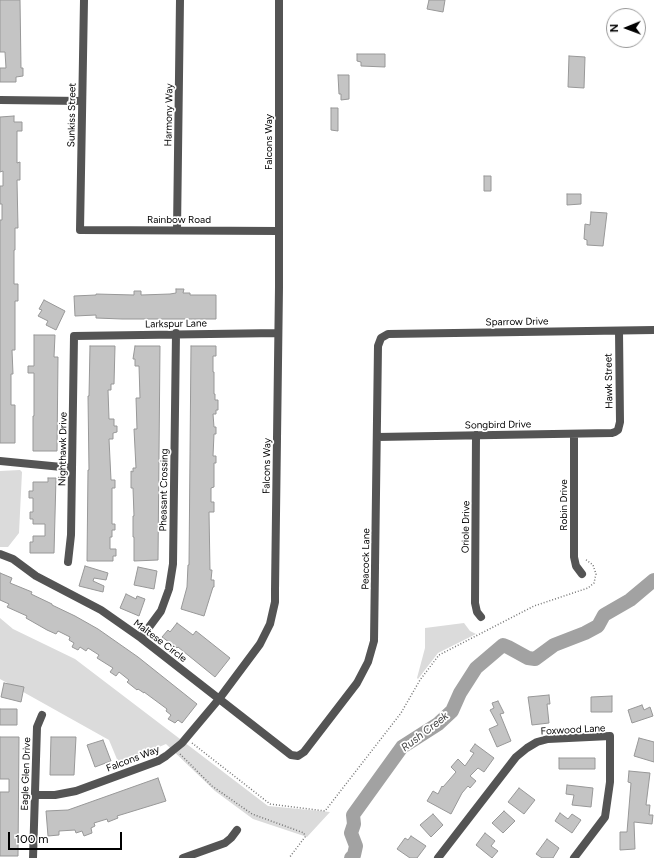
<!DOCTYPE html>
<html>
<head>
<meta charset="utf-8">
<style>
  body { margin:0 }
  #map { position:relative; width:654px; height:858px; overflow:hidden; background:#fff; font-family:Figtree,sans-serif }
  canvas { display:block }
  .north { position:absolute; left:606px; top:8px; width:40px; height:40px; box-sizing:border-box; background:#fff; border:1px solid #999; border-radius:50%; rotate:269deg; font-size:11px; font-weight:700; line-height:16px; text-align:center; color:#000 }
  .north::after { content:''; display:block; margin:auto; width:14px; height:18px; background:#000; clip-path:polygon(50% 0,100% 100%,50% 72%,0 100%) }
  .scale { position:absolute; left:8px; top:832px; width:114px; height:18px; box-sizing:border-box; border:2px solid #000; border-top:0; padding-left:5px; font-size:12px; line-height:14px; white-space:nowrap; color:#000; -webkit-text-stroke:3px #fff; paint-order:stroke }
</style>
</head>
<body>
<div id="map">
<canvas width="654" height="858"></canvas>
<div class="north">N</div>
<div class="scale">100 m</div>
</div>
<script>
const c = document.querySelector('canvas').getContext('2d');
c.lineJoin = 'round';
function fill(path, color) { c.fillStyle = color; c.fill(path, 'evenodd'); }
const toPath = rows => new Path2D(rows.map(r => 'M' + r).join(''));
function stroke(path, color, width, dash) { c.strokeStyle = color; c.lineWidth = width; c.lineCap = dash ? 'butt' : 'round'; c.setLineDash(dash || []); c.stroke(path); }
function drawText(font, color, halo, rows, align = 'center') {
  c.font = font + ' Figtree,sans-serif'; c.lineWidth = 3.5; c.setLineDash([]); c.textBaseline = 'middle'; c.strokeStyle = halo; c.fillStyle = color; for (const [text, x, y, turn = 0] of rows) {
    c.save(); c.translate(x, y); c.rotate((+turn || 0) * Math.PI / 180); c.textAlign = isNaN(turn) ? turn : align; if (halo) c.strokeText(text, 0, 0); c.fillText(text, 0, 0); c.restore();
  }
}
fill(toPath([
  [20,470,22,472,19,533,8,547,0,547,0,471],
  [0,618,13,629,75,659,268,806,330,812,307,837,253,819,215,791,166,744,119,764,109,740,0,679],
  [464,623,470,631,476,634,438,653,418,679,417,678,425,648,425,628]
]), '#dbdbdb');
stroke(toPath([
  [351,858,354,855,356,846,351,833,354,824,353,815,402,747,438,724,452,711,460,693,476,668,503,645,508,647,528,658,535,659,554,645,585,633,598,626,604,615,630,600,654,580]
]), '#a2a2a2', 14);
const building = toPath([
  [0,0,20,0,21,68,23,68,23,76,16,77,16,82,0,82,0,68,6,68,5,52,0,52,0,0],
  [429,0,445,0,443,12,427,9,429,0],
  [357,54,385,54,385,67,361,66,361,62,357,61,357,54],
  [569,56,585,57,584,88,568,87,569,56],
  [338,75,349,75,349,99,341,100,341,94,339,94,338,75],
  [331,108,338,108,338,131,331,130,331,108],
  [14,116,14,122,22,122,22,131,17,131,17,163,20,162,20,180,17,180,18,228,15,228,15,250,14,250,14,284,18,284,18,301,15,301,15,350,12,350,13,374,11,374,11,405,15,405,15,443,0,443,0,220,2,220,2,204,0,204,0,186,3,186,3,171,0,172,0,117,14,116],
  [484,176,491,176,491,191,484,191,484,176],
  [567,194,581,194,581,204,567,205,567,194],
  [591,212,607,213,603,246,587,245,587,240,584,239,585,224,590,225,591,212],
  [176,289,184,289,183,293,190,293,190,295,216,295,216,319,122,319,96,318,96,315,75,316,74,296,96,295,96,294,134,295,134,291,141,291,141,295,170,294,176,293,176,289],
  [44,300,65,311,56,330,46,325,48,321,38,316,42,310,39,309,44,300],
  [34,335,55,335,54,357,58,357,57,451,33,451,33,416,34,416,34,373,28,373,28,366,34,366,34,335],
  [90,346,115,346,114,384,111,384,111,390,108,390,109,419,114,419,114,426,117,426,117,432,113,433,113,439,109,439,111,480,115,480,115,488,112,488,112,524,115,524,115,530,112,530,112,537,110,537,110,549,116,549,116,556,113,556,113,561,87,561,88,470,89,470,88,396,89,396,90,346],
  [135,346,160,346,158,560,134,561,134,537,133,537,133,516,134,516,133,488,131,488,131,471,133,472,133,468,136,468,134,429,137,429,136,398,140,398,139,366,135,366,135,359,133,359,135,346],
  [191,346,216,346,216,356,213,356,213,372,214,372,214,394,215,394,215,400,218,400,218,410,216,410,216,414,213,414,214,427,216,427,216,434,214,434,213,456,216,456,216,463,214,463,214,487,211,488,211,502,214,502,214,512,209,512,210,570,212,570,211,580,214,580,214,587,213,587,204,616,181,609,187,587,188,565,189,565,191,346],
  [48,478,56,478,54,553,30,553,30,542,33,542,33,536,45,536,45,524,33,524,33,519,30,519,30,512,33,512,33,498,29,498,29,491,33,491,33,482,48,482,48,478],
  [85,566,108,573,106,580,94,578,93,581,104,586,103,592,79,586,85,566],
  [138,567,157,571,154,589,134,585,138,567],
  [0,573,12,578,10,583,32,592,31,594,52,604,52,605,75,616,98,629,138,657,197,704,182,723,178,720,175,723,168,719,171,715,166,711,167,709,144,692,144,693,138,689,137,690,127,682,129,680,119,672,116,676,110,672,113,668,97,658,99,655,88,648,86,651,80,647,78,650,72,647,74,643,69,640,70,637,58,631,56,634,47,630,26,618,27,616,7,607,9,604,0,600,0,573],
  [126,594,136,599,137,596,145,599,139,616,120,608,126,594],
  [177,623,193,635,196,631,230,658,215,677,178,647,177,648,162,637,168,630,170,632,177,623],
  [4,683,24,687,21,702,1,697,4,683],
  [549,695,550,704,547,704,549,723,532,725,528,697,549,695],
  [612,696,612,712,591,712,591,697,612,696],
  [498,701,504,713,500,714,511,741,497,747,489,729,498,725,490,710,494,708,492,703,498,701],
  [642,705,644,710,650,707,653,716,632,723,628,710,642,705],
  [0,709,17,709,17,725,0,725,0,709],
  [0,737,19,737,18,856,0,856,0,792,9,792,9,779,0,779,0,737],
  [51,737,76,737,74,775,50,775,51,737],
  [639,738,654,742,654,762,634,756,639,738],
  [103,740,111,761,95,767,87,745,103,740],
  [475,744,494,758,484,772,478,768,470,776,476,781,470,788,468,786,462,793,451,814,427,801,433,791,438,794,442,786,443,787,456,772,451,767,458,759,465,766,474,753,470,751,475,744],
  [559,758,595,758,595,769,559,769,559,758],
  [629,771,650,773,646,805,650,805,649,815,653,815,652,824,634,822,635,849,620,850,620,832,627,832,631,783,628,782,629,771],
  [158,778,166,801,117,816,118,818,108,822,107,819,94,823,95,826,91,828,92,833,84,836,82,831,76,833,75,830,59,831,59,835,48,836,46,811,68,810,158,778],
  [567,785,593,788,591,807,572,805,574,795,566,794,567,785],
  [519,788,535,800,524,814,508,802,519,788],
  [504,811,515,821,503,833,492,823,504,811],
  [560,813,568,819,572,814,581,820,572,833,555,821,560,813],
  [433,814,443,825,431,837,420,825,433,814],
  [485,833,495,841,491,846,498,851,492,858,476,845,485,833],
  [411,836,426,846,417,858,410,858,397,849,405,838,408,840,411,836],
  [547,839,559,848,553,858,542,858,536,854,547,839]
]);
fill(building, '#c4c4c4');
stroke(building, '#989898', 1);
stroke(toPath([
  [192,743,270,804,325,811,401,713,420,680,439,655,534,606,588,588,594,583,596,574,593,565,585,559],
  [180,754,212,786,252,814,304,833,305,837,289,858]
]), '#767676', 1.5, [1, 2]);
stroke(toPath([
  [84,0,80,230,279,231],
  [0,100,82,101],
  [177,230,180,0],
  [574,434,574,557,576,566,582,574],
  [476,435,475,603,477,612,481,617],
  [377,437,612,433,615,432,618,430,620,422,619,331],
  [0,461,72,468],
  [0,554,13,559,36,576,101,610,141,638,291,755,298,756,304,752,357,683,368,662,374,641,378,346,381,338,388,334,654,330],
  [68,562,71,535,74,336,278,333],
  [141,638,161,611,169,589,173,564,176,333],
  [35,795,55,795,76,791,158,761,166,756,182,743,219,699,260,644,270,624,275,602,275,590,279,287,279,0],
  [33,858,37,727,42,715],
  [183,858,225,843,231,838,237,830],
  [438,858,516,757,527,748,537,742,548,739,610,736,610,782,605,817,574,858]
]), '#545454', 8);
drawText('10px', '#000', '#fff', [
  ["Sunkiss Street",72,115,-89],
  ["Harmony Way",169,115,-89],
  ["Falcons Way",269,142,-90],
  ["Rainbow Road",179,220],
  ["Sparrow Drive",517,322,-1],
  ["Larkspur Lane",176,324,-1],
  ["Hawk Street",609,381,-91],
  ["Songbird Drive",498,425,-1],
  ["Nighthawk Drive",63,449,-89],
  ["Falcons Way",267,466,-89],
  ["Pheasant Crossing",164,490,-89],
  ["Robin Drive",564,505,-90],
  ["Oriole Drive",466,527,-89],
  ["Peacock Lane",366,559,-89],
  ["Maltese Circle",160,641,37],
  ["Foxwood Lane",573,730,-3],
  ["Falcons Way",133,759,-21],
  ["Eagle Glen Drive",26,774,-88]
]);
drawText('italic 11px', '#434343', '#fff', [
  ["Rush Creek",425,732,-38]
]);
</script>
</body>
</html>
